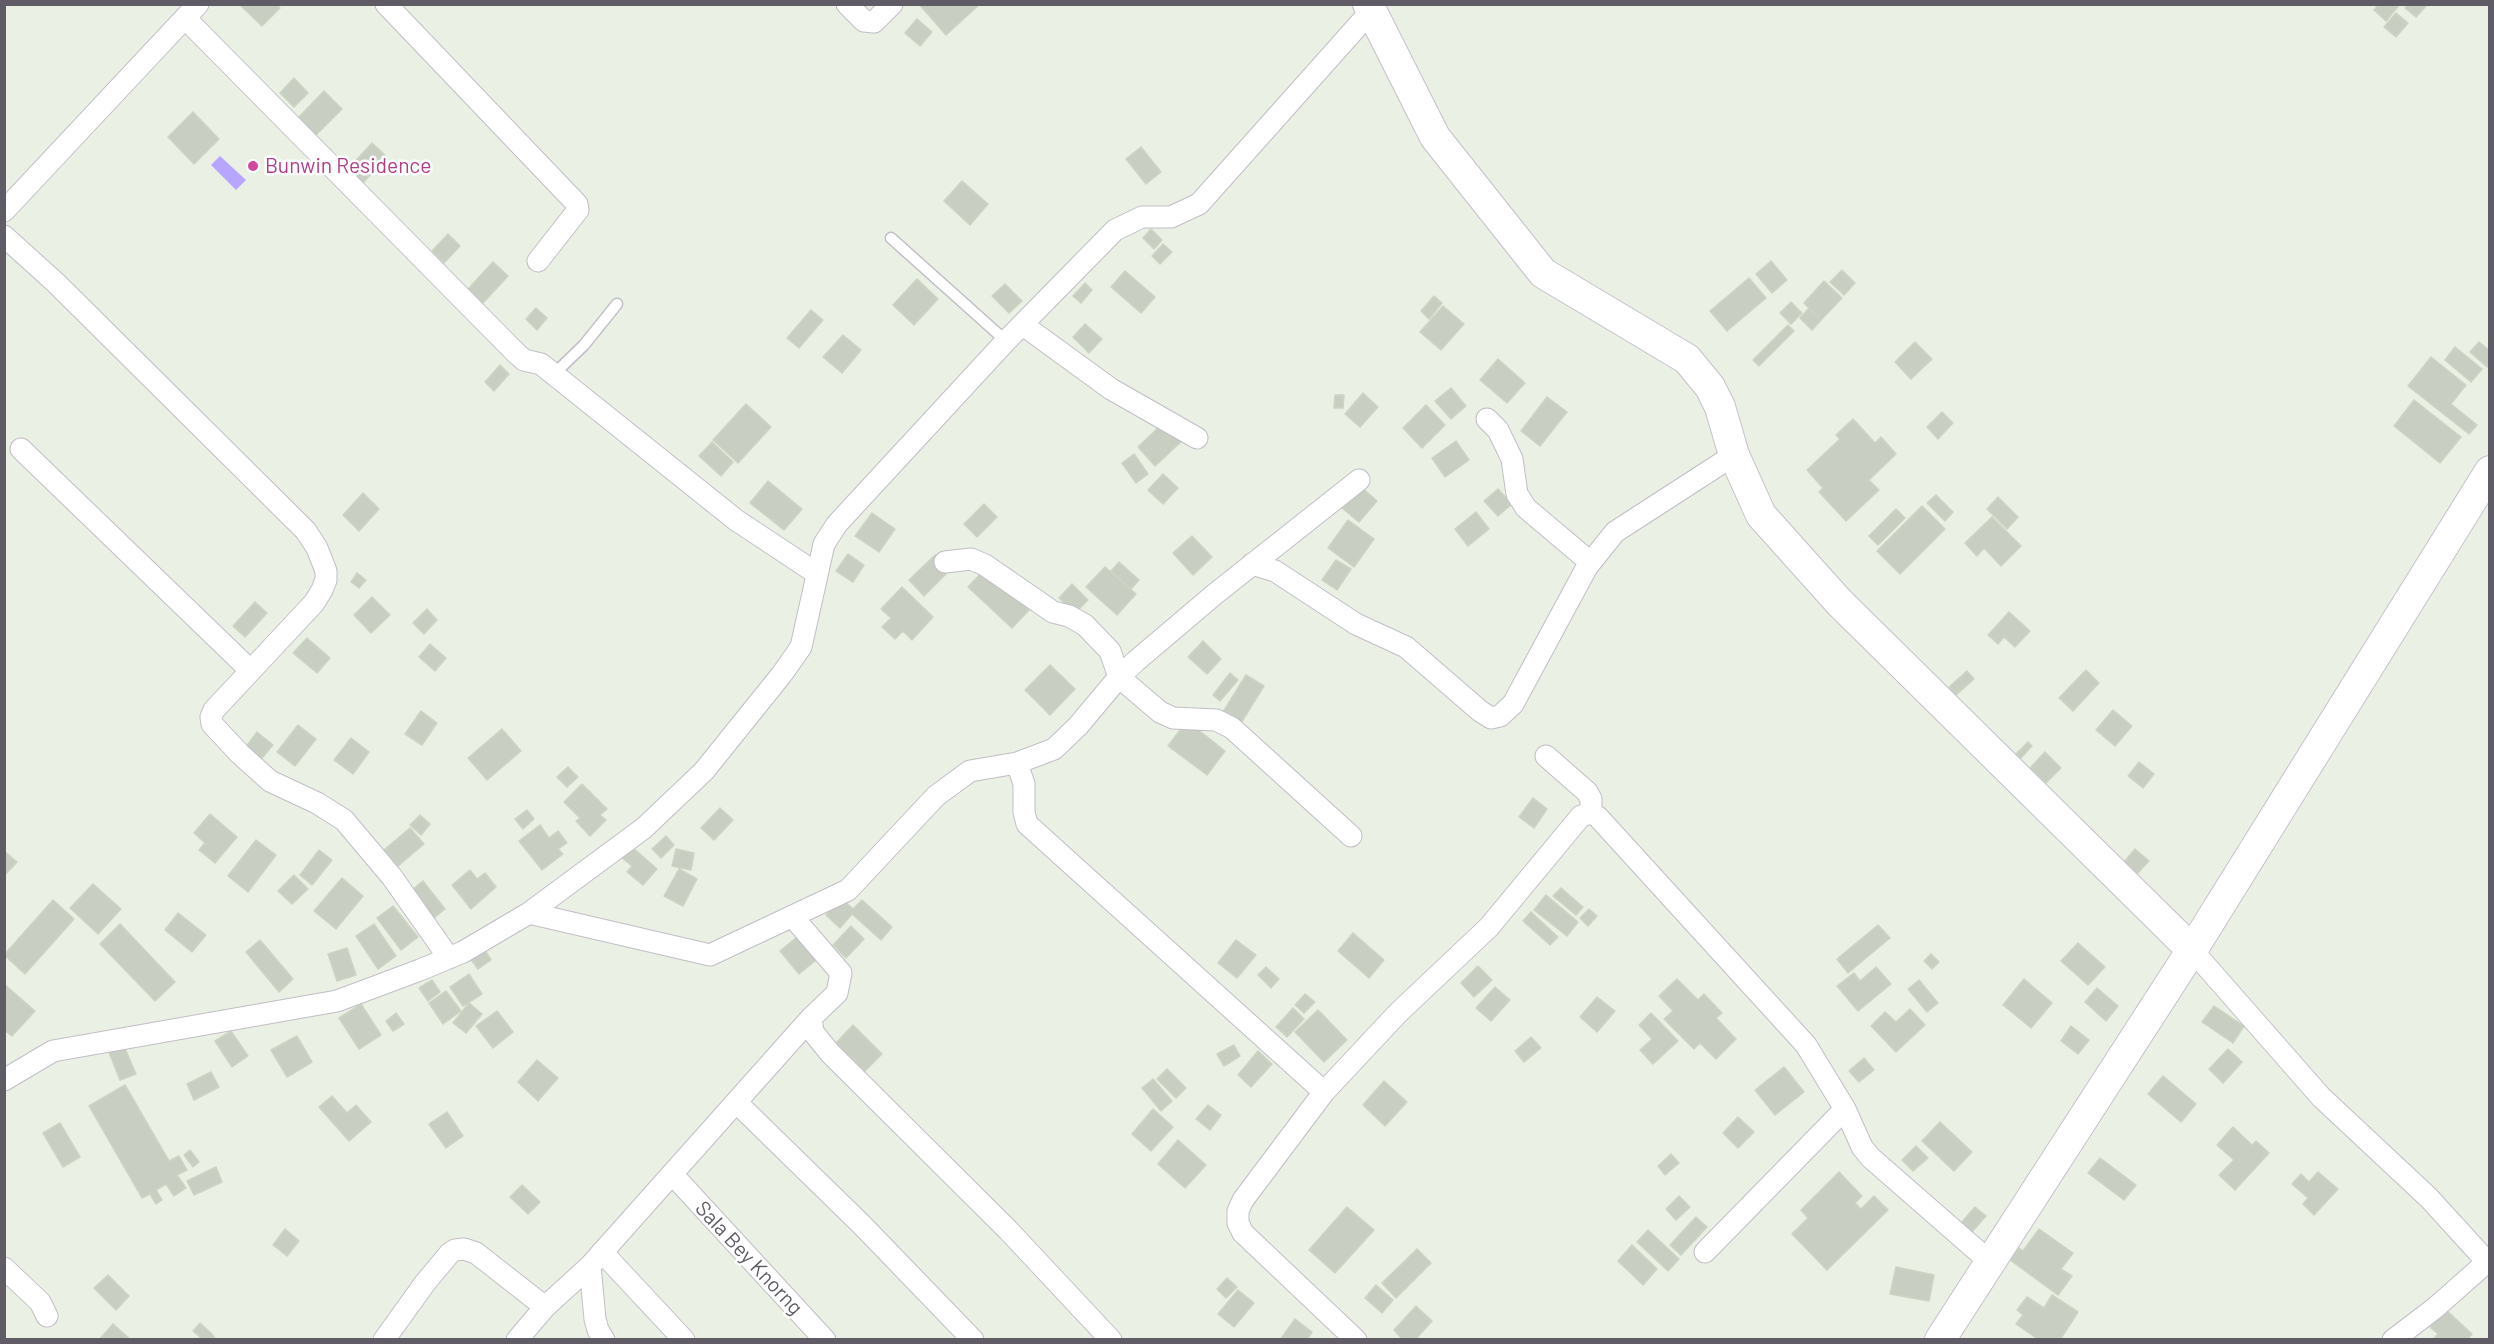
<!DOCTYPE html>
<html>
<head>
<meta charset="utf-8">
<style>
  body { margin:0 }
  #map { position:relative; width:2494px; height:1344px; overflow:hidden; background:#eaf0e4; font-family:Barlow,sans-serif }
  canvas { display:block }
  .frame { position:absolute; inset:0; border:6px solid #5f5c66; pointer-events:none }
</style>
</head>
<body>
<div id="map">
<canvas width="2494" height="1344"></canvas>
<div class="frame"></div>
</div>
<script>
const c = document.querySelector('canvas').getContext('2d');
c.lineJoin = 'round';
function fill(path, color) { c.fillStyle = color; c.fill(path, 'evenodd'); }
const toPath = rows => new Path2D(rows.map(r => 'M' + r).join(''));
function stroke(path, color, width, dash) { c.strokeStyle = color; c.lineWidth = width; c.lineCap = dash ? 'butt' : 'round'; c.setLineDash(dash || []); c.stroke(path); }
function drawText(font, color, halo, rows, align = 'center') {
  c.font = font + ' Barlow,sans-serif'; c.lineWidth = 5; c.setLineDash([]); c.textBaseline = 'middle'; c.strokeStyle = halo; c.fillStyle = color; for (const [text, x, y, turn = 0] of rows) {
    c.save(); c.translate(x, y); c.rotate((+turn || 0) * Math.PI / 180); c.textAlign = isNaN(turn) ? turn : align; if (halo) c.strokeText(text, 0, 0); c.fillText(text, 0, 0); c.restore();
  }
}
fill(toPath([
  [220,156,246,180,236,190,211,165]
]), '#b8a5ff');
const building = toPath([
  [239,4,276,4,280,8,262,26,239,4],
  [919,4,980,4,946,35,919,4],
  [2379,4,2400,4,2386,21,2374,10,2379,4],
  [2408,4,2426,4,2427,5,2416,17,2405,8,2408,4],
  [2396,13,2408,23,2396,37,2384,27,2396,13],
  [917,19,932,32,920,46,905,33,917,19],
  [294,78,308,93,294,107,280,93,294,78],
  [324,91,342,109,314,137,297,119,324,91],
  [193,112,219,139,194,164,168,137,193,112],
  [372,143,387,157,362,184,347,170,372,143],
  [1141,147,1161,172,1146,184,1126,159,1141,147],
  [962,181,988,204,970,225,944,201,962,181],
  [1151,229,1162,240,1154,249,1143,238,1151,229],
  [448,234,460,246,444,263,432,251,448,234],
  [1163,244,1172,252,1160,264,1152,256,1163,244],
  [1771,261,1787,280,1772,293,1756,274,1771,261],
  [493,262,508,276,483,303,468,289,493,262],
  [1842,270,1855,283,1844,295,1830,282,1842,270],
  [1125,271,1155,297,1141,313,1111,287,1125,271],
  [1749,278,1766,298,1727,331,1710,311,1749,278],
  [917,279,938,299,914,325,893,305,917,279],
  [1824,281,1842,298,1821,320,1804,303,1824,281],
  [1085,283,1092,290,1081,303,1073,296,1085,283],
  [1005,284,1022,301,1009,313,992,296,1005,284],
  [1434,296,1442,303,1429,319,1421,311,1434,296],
  [1791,302,1802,313,1791,324,1780,313,1791,302],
  [1443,306,1464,324,1441,350,1420,332,1443,306],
  [536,308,547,318,537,330,526,319,536,308],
  [1809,308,1821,320,1812,330,1800,318,1809,308],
  [811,310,823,320,799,348,787,338,811,310],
  [1085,324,1102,339,1089,353,1073,337,1085,324],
  [1788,325,1794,331,1759,366,1753,360,1788,325],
  [843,335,861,350,842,373,823,357,843,335],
  [1915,342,1932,359,1911,379,1895,362,1915,342],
  [2479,342,2490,351,2490,363,2487,367,2470,352,2479,342],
  [2455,347,2482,369,2471,382,2445,360,2455,347],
  [2431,357,2466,385,2451,404,2477,425,2469,434,2408,386,2431,357],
  [1498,359,1525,383,1507,403,1480,380,1498,359],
  [500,365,509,374,494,391,485,382,500,365],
  [1451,388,1466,406,1451,419,1435,401,1451,388],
  [1363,393,1378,407,1360,427,1345,414,1363,393],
  [1335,395,1344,395,1343,408,1334,408,1335,395],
  [1547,397,1567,412,1540,446,1521,431,1547,397],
  [2414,400,2461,437,2440,463,2394,426,2414,400],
  [746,404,771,427,738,463,713,440,746,404],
  [1426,405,1445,425,1422,448,1403,428,1426,405],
  [1942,412,1953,423,1938,439,1927,427,1942,412],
  [1853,419,1875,443,1881,437,1896,454,1869,480,1879,490,1846,521,1819,492,1823,488,1807,470,1840,439,1836,435,1853,419],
  [1164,422,1182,441,1155,466,1138,447,1164,422],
  [1456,441,1469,460,1445,477,1432,458,1456,441],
  [712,442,733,462,721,476,699,456,712,442],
  [1134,454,1148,474,1136,483,1122,463,1134,454],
  [1163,474,1178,488,1163,504,1148,490,1163,474],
  [768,481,802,509,784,530,750,503,768,481],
  [1360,486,1377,501,1359,522,1342,508,1360,486],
  [1498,489,1512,504,1498,516,1484,501,1498,489],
  [363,493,379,509,359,531,343,515,363,493],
  [1936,495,1953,512,1945,521,1927,503,1936,495],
  [1998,497,2018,517,2007,529,1987,509,1998,497],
  [984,504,997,517,977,537,964,524,984,504],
  [1922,506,1945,529,1900,574,1877,551,1922,506],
  [1896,509,1905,518,1878,545,1869,536,1896,509],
  [1476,512,1489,529,1468,546,1455,529,1476,512],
  [872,513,895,529,879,552,855,536,872,513],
  [1992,517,2021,546,2001,566,1984,548,1977,556,1965,543,1992,517],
  [1348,520,1374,539,1354,567,1328,548,1348,520],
  [1192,536,1212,557,1193,575,1173,553,1192,536],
  [848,554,864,565,853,582,836,571,848,554],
  [935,555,950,570,924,596,909,580,935,555],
  [1336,560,1351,569,1337,590,1322,580,1336,560],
  [1119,562,1139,580,1131,589,1111,571,1119,562],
  [1105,567,1136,594,1117,615,1086,587,1105,567],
  [986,568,1030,609,1012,628,968,587,986,568],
  [357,573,366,580,359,588,351,582,357,573],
  [1072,584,1088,600,1075,613,1059,598,1072,584],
  [902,587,933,617,912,640,903,631,895,639,882,627,891,618,881,609,902,587],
  [372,597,390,615,371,633,354,615,372,597],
  [255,602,267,613,245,637,233,626,255,602],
  [427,609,437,620,424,634,413,623,427,609],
  [2009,612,2030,631,2015,647,2004,637,1998,644,1988,635,2009,612],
  [307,638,330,658,317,673,293,653,307,638],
  [1203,641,1221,659,1207,674,1188,657,1203,641],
  [430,644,446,658,435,671,419,657,430,644],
  [1050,665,1075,689,1050,715,1025,690,1050,665],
  [2086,670,2099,683,2073,711,2059,698,2086,670],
  [1967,671,1974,679,1956,695,1949,687,1967,671],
  [1230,673,1238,680,1220,701,1213,695,1230,673],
  [1246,675,1264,686,1241,723,1223,712,1246,675],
  [2113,710,2132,726,2115,746,2096,730,2113,710],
  [421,711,437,723,422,745,405,734,421,711],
  [1187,721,1225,751,1207,775,1168,746,1187,721],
  [298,725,316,739,295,766,277,752,298,725],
  [502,729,521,751,487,780,468,758,502,729],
  [257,732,273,745,257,764,242,752,257,732],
  [351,738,369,752,353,774,334,760,351,738],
  [2028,742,2032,746,2021,758,2016,754,2028,742],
  [2045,752,2061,768,2046,783,2030,768,2045,752],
  [2139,762,2154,774,2143,788,2128,776,2139,762],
  [568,767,578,777,567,787,557,777,568,767],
  [582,784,607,809,600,815,606,820,590,836,576,821,580,818,564,802,582,784],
  [1533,798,1547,809,1534,828,1519,817,1533,798],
  [720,808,733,820,714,840,701,828,720,808],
  [527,810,534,819,523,829,515,819,527,810],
  [210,814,237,837,215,863,199,850,205,843,194,833,210,814],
  [420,815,430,824,421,835,410,825,420,815],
  [540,825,549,838,558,831,567,843,558,849,563,854,542,870,519,841,540,825],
  [410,828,424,844,398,866,384,850,410,828],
  [666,836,674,845,661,858,652,849,666,836],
  [256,840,276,855,248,892,228,876,256,840],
  [632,847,657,869,643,885,627,872,632,866,622,858,632,847],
  [676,849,694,853,691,870,672,866,676,849],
  [2135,849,2149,861,2137,874,2124,862,2135,849],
  [319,850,332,860,312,885,300,875,319,850],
  [4,851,17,862,4,876,4,851],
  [679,869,697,879,683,906,664,896,679,869],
  [470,870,477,879,485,873,496,887,471,909,452,885,470,870],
  [294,875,308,889,292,904,278,891,294,875],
  [342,878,363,896,336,929,314,911,342,878],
  [423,881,445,909,429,922,407,894,423,881],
  [93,884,121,909,98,934,70,908,93,884],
  [1561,888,1583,907,1576,915,1553,896,1561,888],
  [1546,895,1578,922,1567,936,1534,910,1546,895],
  [841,898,853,909,862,900,892,927,881,940,852,914,840,928,826,915,841,898],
  [53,900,74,919,25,974,4,955,53,900],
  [393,906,418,937,401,950,377,918,393,906],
  [1589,909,1597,916,1588,926,1580,918,1589,909],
  [1531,912,1558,937,1550,945,1523,921,1531,912],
  [178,913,206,935,192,952,165,930,178,913],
  [120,924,175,982,155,1001,100,944,120,924],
  [374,924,396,956,378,969,356,936,374,924],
  [1878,925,1890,938,1848,973,1837,959,1878,925],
  [851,926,864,939,846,958,833,945,851,926],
  [802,933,821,956,799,974,780,951,802,933],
  [1353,933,1384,960,1369,978,1338,951,1353,933],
  [260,940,293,979,279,992,246,952,260,940],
  [1236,940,1256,955,1237,978,1218,963,1236,940],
  [2078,943,2105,967,2088,985,2061,961,2078,943],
  [347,948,356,975,337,981,328,954,347,948],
  [484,949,491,960,478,969,470,958,484,949],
  [1931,954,1939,962,1932,969,1924,961,1931,954],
  [1478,966,1492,980,1474,997,1461,983,1478,966],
  [1266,967,1279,979,1271,988,1258,975,1266,967],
  [1876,967,1891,984,1858,1011,1837,986,1854,973,1860,981,1876,967],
  [469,974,482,994,463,1006,450,987,469,974],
  [1677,979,1698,1000,1704,994,1722,1013,1716,1018,1736,1039,1716,1059,1700,1043,1694,1049,1664,1019,1673,1011,1659,996,1677,979],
  [2024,979,2052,1003,2031,1028,2003,1005,2024,979],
  [432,980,440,992,428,1001,419,988,432,980],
  [1919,980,1938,1003,1927,1012,1908,989,1919,980],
  [4,984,35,1011,12,1036,4,1030,4,984],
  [1495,987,1510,1000,1491,1021,1476,1008,1495,987],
  [2097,988,2118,1006,2106,1021,2085,1002,2097,988],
  [446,991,461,1011,443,1024,429,1003,446,991],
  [1305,994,1315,1002,1304,1013,1295,1005,1305,994],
  [1597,997,1615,1011,1597,1032,1580,1017,1597,997],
  [469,1003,482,1014,466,1033,453,1023,469,1003],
  [361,1004,381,1035,359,1049,339,1018,361,1004],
  [2214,1006,2244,1026,2233,1043,2202,1022,2214,1006],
  [1293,1008,1304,1019,1287,1037,1276,1027,1293,1008],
  [1910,1009,1925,1025,1896,1052,1871,1026,1885,1012,1896,1022,1910,1009],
  [1318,1010,1347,1040,1324,1062,1295,1032,1318,1010],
  [497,1011,513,1032,493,1048,476,1026,497,1011],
  [396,1013,404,1024,393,1031,386,1021,396,1013],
  [1651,1013,1678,1041,1653,1064,1640,1050,1652,1039,1639,1025,1651,1013],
  [853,1025,882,1054,865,1071,836,1043,853,1025],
  [2071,1026,2089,1040,2078,1054,2061,1041,2071,1026],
  [231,1031,248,1056,232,1067,215,1041,231,1031],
  [297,1036,312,1062,287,1077,271,1050,297,1036],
  [1531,1037,1541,1048,1524,1062,1515,1051,1531,1037],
  [123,1044,136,1074,120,1080,108,1050,123,1044],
  [1234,1045,1240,1056,1224,1066,1217,1054,1234,1045],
  [2228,1049,2242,1062,2223,1083,2209,1069,2228,1049],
  [1258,1051,1272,1064,1251,1087,1238,1075,1258,1051],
  [1864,1058,1874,1070,1859,1082,1849,1071,1864,1058],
  [537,1060,558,1078,538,1101,518,1082,537,1060],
  [1784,1067,1804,1092,1775,1115,1755,1090,1784,1067],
  [1167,1069,1186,1088,1176,1098,1157,1079,1167,1069],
  [211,1072,219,1087,194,1100,187,1084,211,1072],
  [2163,1076,2196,1104,2181,1122,2148,1094,2163,1076],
  [1153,1079,1172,1101,1161,1111,1142,1088,1153,1079],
  [1384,1081,1407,1102,1385,1126,1363,1105,1384,1081],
  [125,1085,169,1161,179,1156,187,1170,177,1175,186,1188,174,1196,166,1184,156,1190,162,1200,156,1204,150,1194,142,1198,89,1106,125,1085],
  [332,1096,347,1113,356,1105,371,1122,349,1141,319,1107,332,1096],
  [1208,1105,1221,1115,1210,1130,1196,1119,1208,1105],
  [1153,1109,1173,1127,1151,1151,1132,1134,1153,1109],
  [447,1112,463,1136,446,1148,429,1124,447,1112],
  [1738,1117,1754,1132,1738,1148,1723,1133,1738,1117],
  [1940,1122,1972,1152,1954,1171,1922,1141,1940,1122],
  [60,1123,80,1157,63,1167,43,1133,60,1123],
  [2233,1127,2252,1145,2256,1141,2269,1153,2235,1190,2219,1175,2234,1160,2217,1145,2233,1127],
  [1178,1140,1206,1165,1185,1188,1158,1164,1178,1140],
  [1916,1146,1928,1158,1913,1171,1902,1160,1916,1146],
  [190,1150,199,1162,193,1167,184,1155,190,1150],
  [1671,1154,1679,1163,1665,1175,1658,1166,1671,1154],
  [2100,1158,2136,1185,2124,1200,2088,1173,2100,1158],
  [216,1167,222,1182,194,1195,187,1181,216,1167],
  [1839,1172,1862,1196,1855,1203,1861,1209,1874,1196,1888,1210,1827,1270,1792,1234,1808,1218,1801,1210,1839,1172],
  [2318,1172,2338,1189,2314,1215,2303,1204,2308,1198,2292,1184,2301,1174,2309,1182,2318,1172],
  [522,1185,540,1202,528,1214,510,1197,522,1185],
  [1679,1196,1690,1207,1676,1220,1666,1209,1679,1196],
  [1347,1207,1374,1230,1335,1273,1309,1250,1347,1207],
  [1975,1207,1986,1216,1971,1233,1960,1224,1975,1207],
  [1696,1217,1707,1227,1681,1255,1670,1245,1696,1217],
  [285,1229,299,1241,287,1256,273,1245,285,1229],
  [2039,1229,2073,1253,2061,1269,2072,1276,2058,1295,2010,1260,2019,1248,2023,1251,2039,1229],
  [1648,1230,1679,1259,1668,1271,1637,1242,1648,1230],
  [1632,1245,1657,1269,1643,1285,1618,1261,1632,1245],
  [1417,1249,1431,1263,1396,1298,1382,1283,1417,1249],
  [1896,1267,1934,1275,1929,1301,1890,1294,1896,1267],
  [108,1275,129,1296,116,1310,94,1288,108,1275],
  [1227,1278,1237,1287,1226,1298,1217,1289,1227,1278],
  [1376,1285,1393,1300,1382,1313,1365,1298,1376,1285],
  [1238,1290,1254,1303,1234,1327,1218,1314,1238,1290],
  [2052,1295,2078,1312,2060,1340,2039,1340,2016,1324,2023,1315,2017,1310,2027,1297,2044,1308,2052,1295],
  [1416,1306,1432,1321,1415,1340,1403,1340,1394,1330,1416,1306],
  [2446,1310,2472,1334,2467,1340,2432,1340,2438,1334,2430,1327,2446,1310],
  [1295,1319,1312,1332,1307,1340,1280,1340,1295,1319],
  [200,1323,212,1334,216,1340,197,1340,200,1337,193,1331,200,1323],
  [113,1324,131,1340,99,1340,113,1324]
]);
fill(building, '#c9cec3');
stroke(building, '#ccd5c2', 1.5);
const lane = toPath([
  [891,238,1006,341],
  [554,374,584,345,617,304]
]);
const street = toPath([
  [386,4,577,204,578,210,538,261],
  [847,4,864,21,874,22,892,4],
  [185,18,517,354,524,360,541,364,736,520,816,573],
  [4,211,198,4],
  [4,236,56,283,306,531,317,548,326,571,326,580,322,590,314,603,214,710,211,717,212,724,240,754,270,781,317,803,344,820,392,877,449,958],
  [1023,325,1111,389,1197,438],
  [1487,419,1498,430,1512,459,1517,494,1526,508,1590,562],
  [21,449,250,670],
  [945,562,971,559,985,565,1053,612,1069,616,1085,625,1110,651,1119,677,1160,712,1173,718,1216,720,1232,728,1351,836],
  [1252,564,1275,571,1356,624,1406,647,1480,711,1491,718,1500,716,1513,704,1587,567,1615,532,1734,455],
  [1546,756,1587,792,1591,799,1591,813],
  [1017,763,1024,784,1024,812,1027,824,1324,1092],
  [529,913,710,955,848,890,936,796,970,771,1017,763,1054,749,1078,726,1119,677,1136,661,1215,594,1359,480],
  [2192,950,2321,1097,2429,1198,2490,1265],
  [811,1018,813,1032,830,1053,1008,1230,1111,1340],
  [4,1080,53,1051,337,1001,420,970,463,952,529,913,644,828,704,771,782,674,801,647,824,544,837,524,1006,341,1115,230,1142,217,1171,217,1199,204,1372,10],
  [736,1102,862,1225,973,1340],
  [673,1175,825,1340],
  [602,1252,684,1340],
  [1705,1252,1845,1109],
  [590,1266,595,1319,598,1330,604,1340],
  [4,1268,40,1302,47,1316],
  [384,1340,425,1283,450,1253,455,1250,464,1249,476,1253,545,1307,590,1266,811,1018,837,993,841,973,792,916],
  [517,1340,545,1307],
  [1356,1340,1243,1233,1238,1223,1238,1211,1243,1200,1324,1092,1398,1013,1489,927,1581,816,1591,813,1598,817,1806,1045,1845,1109,1862,1147,1871,1158,1989,1261],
  [2393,1340,2435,1308,2487,1262]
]);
const secondary = toPath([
  [1368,4,1435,137,1543,273,1687,359,1710,387,1720,407,1734,455,1761,515,1839,602,2192,950],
  [1940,1340,2199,939,2490,471]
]);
stroke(lane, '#c1bec6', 13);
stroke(street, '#c1bec6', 23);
stroke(secondary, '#c5c1ca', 32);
stroke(lane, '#fff', 10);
stroke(street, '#fff', 21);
stroke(secondary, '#fff', 30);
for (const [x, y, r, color] of [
  [253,166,6,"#d1479c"]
]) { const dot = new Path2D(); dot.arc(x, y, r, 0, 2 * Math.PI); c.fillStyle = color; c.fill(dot); stroke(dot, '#fff', 2); }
drawText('21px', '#b23c85', '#fff', [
  ["Bunwin Residence",265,166]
], 'left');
drawText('21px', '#5f5c66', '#fff', [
  ["Sala Bey Knorng",749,1258,47]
]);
</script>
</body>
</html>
